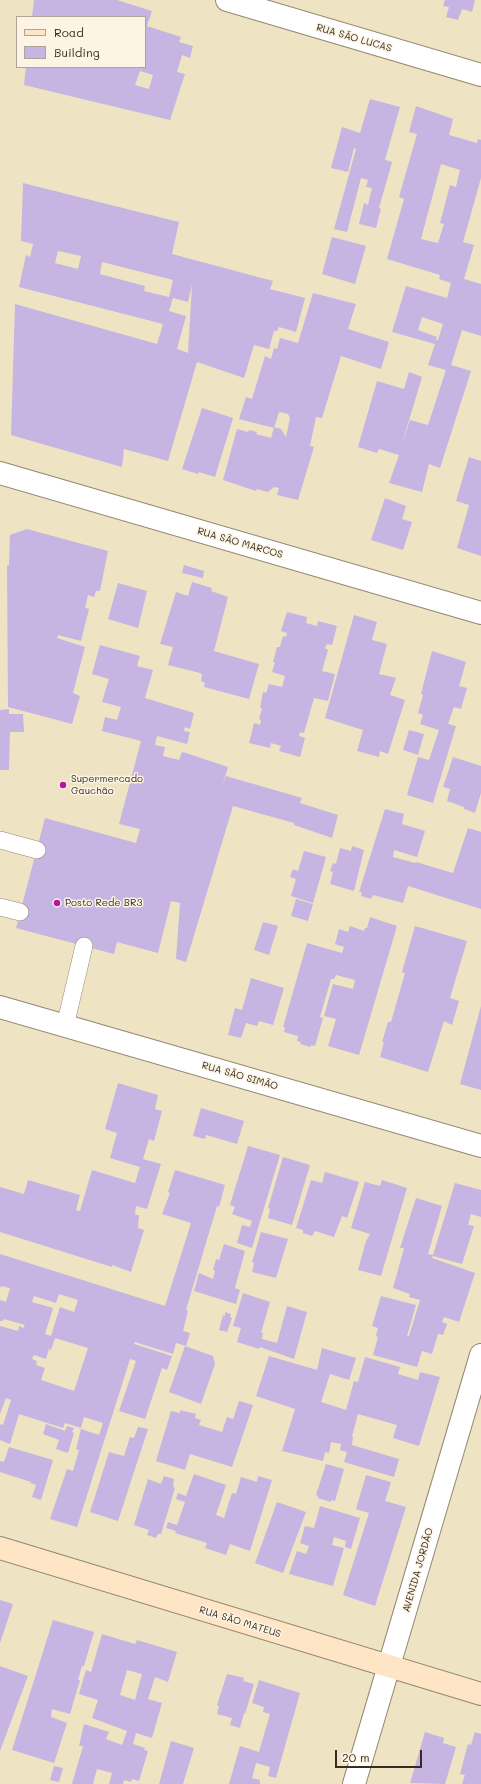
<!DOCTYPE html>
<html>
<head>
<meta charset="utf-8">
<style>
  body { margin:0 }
  #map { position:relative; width:481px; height:1784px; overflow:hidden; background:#eee3c3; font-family:Mali,sans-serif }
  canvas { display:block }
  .legend { position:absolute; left:16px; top:16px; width:130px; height:52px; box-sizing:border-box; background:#fcf5e5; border:1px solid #afa495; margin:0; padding:5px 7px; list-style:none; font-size:12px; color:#3b2a1e }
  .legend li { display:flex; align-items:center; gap:8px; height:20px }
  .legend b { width:20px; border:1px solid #afa495 }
  .scale { position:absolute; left:335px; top:1750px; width:87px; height:18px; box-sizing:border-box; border:2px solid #3b2a1e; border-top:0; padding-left:5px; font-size:12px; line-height:14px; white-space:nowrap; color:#3b2a1e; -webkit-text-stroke:3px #fcf5e5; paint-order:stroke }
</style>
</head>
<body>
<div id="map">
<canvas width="481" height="1784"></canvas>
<ul class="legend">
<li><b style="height:5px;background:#fee5c5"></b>Road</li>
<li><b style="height:11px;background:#c6b5e2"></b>Building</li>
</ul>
<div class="scale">20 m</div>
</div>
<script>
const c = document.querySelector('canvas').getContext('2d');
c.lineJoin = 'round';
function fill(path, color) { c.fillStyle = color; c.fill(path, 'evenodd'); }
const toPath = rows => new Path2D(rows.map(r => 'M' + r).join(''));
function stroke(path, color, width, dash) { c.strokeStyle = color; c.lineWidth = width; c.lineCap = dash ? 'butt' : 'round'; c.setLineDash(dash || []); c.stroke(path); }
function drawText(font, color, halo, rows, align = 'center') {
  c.font = font + ' Mali,sans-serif'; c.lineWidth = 3; c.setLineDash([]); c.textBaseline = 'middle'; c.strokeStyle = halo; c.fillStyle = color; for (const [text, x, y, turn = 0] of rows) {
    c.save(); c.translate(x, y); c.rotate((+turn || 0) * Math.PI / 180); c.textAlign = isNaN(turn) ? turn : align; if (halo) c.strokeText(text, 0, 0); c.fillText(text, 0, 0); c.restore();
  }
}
fill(toPath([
  [34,0,117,0,152,11,147,26,181,37,179,42,193,46,190,58,182,55,177,72,185,74,170,120,24,85,26,67,145,67,145,17,32,17],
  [140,71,153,75,149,89,135,85],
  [445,0,475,0,472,12,462,9,458,20,446,17,449,7,443,6],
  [370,99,400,107,385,160,392,162,379,208,381,209,376,228,359,224,364,203,368,205,372,188,366,187,368,180,361,178,347,232,334,229,356,149,354,148,348,172,331,168,342,127,360,133],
  [416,106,453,119,449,135,477,143,478,139,481,140,481,178,463,242,474,245,464,279,481,284,481,336,462,330,451,365,471,371,440,468,429,464,422,492,389,483,399,455,379,449,377,453,358,447,377,381,404,389,409,372,422,377,401,447,410,420,428,425,446,370,428,365,435,344,392,332,406,286,447,298,451,283,439,279,440,275,387,259,404,199,399,197,417,134,409,132],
  [441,164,460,170,456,187,450,185,440,223,444,224,438,243,421,239],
  [422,317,443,324,438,340,436,340,437,337,418,330],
  [23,183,179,222,172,254,273,281,270,289,305,298,296,332,279,327,277,331,274,331,269,349,254,345,244,378,197,362,168,461,124,449,122,467,11,435,15,304,157,344,163,324,19,287,26,255,30,257,33,244,21,241],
  [58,251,81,256,78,269,55,263],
  [102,262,173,280,169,297,144,291,145,286,100,274],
  [192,285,188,353,177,349,186,316,169,311,173,298,188,302],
  [332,237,366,246,355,284,322,274],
  [313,293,356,304,348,329,389,342,381,369,341,356,322,418,316,417,310,446,314,447,298,500,277,495,279,488,274,487,268,492,257,489,256,491,223,480,237,429,248,432,249,430,257,432,256,434,271,438,274,427,281,429,286,437,290,418,288,414,279,412,274,428,239,419,246,397,252,399,265,356,271,359,274,348,277,349,280,338,298,343],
  [202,408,233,418,215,477,199,472,198,474,182,469],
  [469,457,481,461,481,556,457,548,469,505,456,501],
  [385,498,406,506,402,519,412,522,403,550,371,540],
  [27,529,108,551,100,591,96,591,94,597,88,595,85,608,89,609,81,641,58,635,57,638,85,647,73,693,80,696,72,724,8,707,7,566,9,565,10,535],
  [184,565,204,571,203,578,182,573],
  [192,582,212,588,211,591,228,597,214,651,259,664,249,699,204,687,205,683,201,681,202,675,200,673,168,665,173,647,160,644,176,592,188,596],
  [118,583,147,591,138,628,108,619],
  [287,612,307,617,306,623,317,626,318,621,337,626,332,645,327,644,325,648,328,650,322,671,335,674,328,701,314,698,304,733,300,732,299,736,305,738,300,757,279,751,281,746,271,743,270,748,249,743,254,723,260,725,261,720,259,719,262,708,260,708,263,692,266,693,269,684,282,687,285,676,272,672,275,662,273,662,277,647,280,647,283,636,286,637,287,633,281,631],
  [354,615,377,622,372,640,387,644,379,674,396,678,390,695,405,700,388,754,380,751,379,757,357,751,363,730,325,718],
  [100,645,140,656,137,666,153,670,145,698,194,713,190,729,185,727,184,731,190,732,187,744,157,736,155,745,165,747,163,756,179,760,182,752,186,753,228,767,222,787,226,776,302,798,300,803,338,815,332,838,294,825,294,823,233,806,186,962,176,959,180,903,171,901,158,953,117,942,114,954,16,928,45,818,136,843,140,829,119,824,141,741,102,731,105,717,117,720,121,707,102,702,109,679,92,674],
  [432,651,466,662,459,686,467,688,461,709,454,707,448,724,456,726,433,803,407,795,418,757,429,760,439,730,420,724,423,715,418,713,423,695,421,694],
  [9,709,9,714,23,714,24,732,10,732,9,770,0,770,0,710],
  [409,730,424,734,418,755,403,750],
  [453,757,481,766,481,793,475,813,464,809,464,807,447,801,450,789,443,787],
  [385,809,404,814,402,824,425,831,417,857,394,850,393,857,415,863,416,862,453,873,468,828,481,832,481,909,408,886,403,903,373,895,371,899,361,896,362,892,359,892],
  [352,846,364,850,354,891,330,884,333,872,330,871,333,863,336,864,340,848,351,851],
  [304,851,326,857,313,903,291,896,296,879,290,877,293,869,298,871],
  [296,899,313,904,308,921,291,916],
  [370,917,397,926,359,1055,328,1046,336,1019,324,1016,333,984,353,989,355,980,336,975,334,979,331,979,320,1017,323,1018,315,1046,311,1045,311,1047,300,1044,301,1042,297,1041,298,1036,284,1032,285,1027,283,1027,307,943,342,953,344,947,335,944,339,929,348,932,350,926,364,931,365,928,367,928],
  [263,922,278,926,269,955,254,950],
  [415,926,467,941,450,998,459,1001,452,1025,444,1021,428,1072,380,1057,384,1042,382,1042,388,1022,391,1022,405,973,402,972],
  [251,978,284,988,273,1025,259,1021,257,1026,246,1023,241,1038,228,1035,235,1008,242,1010],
  [481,1006,481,1090,460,1084],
  [118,1083,158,1095,155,1109,162,1111,154,1141,149,1139,143,1159,161,1164,147,1209,136,1206,135,1215,139,1215,138,1228,144,1230,131,1272,112,1265,112,1267,0,1232,0,1187,24,1194,28,1180,80,1195,76,1210,80,1211,92,1170,135,1183,140,1167,110,1158,117,1133,105,1129],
  [201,1108,244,1121,237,1144,206,1135,205,1139,193,1136],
  [248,1146,280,1155,252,1248,237,1243,242,1225,250,1227,252,1221,232,1214,235,1207,230,1205],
  [283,1157,310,1165,292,1225,268,1218,270,1209,268,1208],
  [175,1170,225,1185,219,1207,217,1206,186,1310,188,1311,183,1331,190,1333,186,1346,176,1343,173,1354,135,1342,134,1344,172,1356,167,1370,162,1368,145,1419,119,1411,136,1361,130,1359,77,1527,50,1519,67,1469,73,1471,79,1450,76,1449,81,1429,99,1435,103,1423,84,1417,81,1428,65,1423,63,1428,19,1414,10,1444,0,1440,0,1424,3,1425,11,1400,6,1398,0,1414,0,1326,18,1331,19,1326,23,1328,25,1325,4,1319,3,1321,0,1321,0,1300,6,1302,10,1288,1,1286,0,1289,0,1254,165,1306,191,1223,162,1214,170,1193,168,1192],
  [59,1294,78,1300,74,1312,60,1307,51,1336,45,1334,53,1308,32,1302,34,1296,56,1303],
  [55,1338,88,1348,74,1391,41,1380,45,1368,36,1365,37,1361,32,1359,34,1355,46,1359,49,1349,51,1350],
  [325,1172,359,1182,347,1218,342,1216,334,1237,315,1231,312,1236,303,1233,303,1230,296,1228,311,1180,322,1183],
  [382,1180,407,1188,381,1276,358,1270,366,1241,370,1234,351,1228,365,1182,380,1186],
  [455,1183,481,1190,481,1217,471,1214,468,1225,474,1226,462,1264,433,1256,432,1258,475,1273,459,1322,444,1317,442,1322,447,1324,443,1335,438,1334,432,1354,422,1351,417,1367,373,1355,378,1337,376,1336,378,1328,372,1326,381,1296,416,1305,407,1336,409,1336,420,1300,409,1297,410,1294,393,1288,404,1248,400,1248,416,1198,442,1206,428,1254,433,1255],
  [261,1232,288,1239,276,1278,252,1272,254,1263,252,1262],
  [224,1244,245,1251,235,1288,240,1290,236,1304,194,1291,199,1273,213,1279,215,1271,213,1270,216,1259,219,1260],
  [243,1293,270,1302,261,1333,263,1333,262,1339,277,1343,287,1306,307,1312,294,1359,260,1347,259,1349,237,1342,241,1328,233,1326],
  [225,1312,231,1314,230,1317,232,1318,227,1332,219,1330,223,1315,225,1316],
  [185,1346,213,1356,215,1364,201,1404,169,1392],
  [322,1348,356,1358,349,1380,330,1374,321,1402,346,1410,354,1381,358,1382,365,1357,400,1367,398,1374,418,1380,420,1372,440,1377,419,1446,393,1438,397,1425,358,1414,352,1436,353,1437,352,1445,399,1459,394,1477,344,1462,347,1452,340,1450,341,1444,331,1442,329,1453,325,1452,323,1461,282,1451,295,1409,256,1396,269,1356,317,1370],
  [239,1401,253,1405,232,1467,190,1454,185,1470,156,1461,171,1411,180,1413,180,1410,196,1414,195,1418,201,1420,199,1425,222,1432,227,1417,233,1419],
  [46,1424,65,1431,67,1426,74,1428,72,1432,74,1433,68,1453,56,1449,59,1440,43,1434],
  [138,1427,148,1429,118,1521,90,1512,109,1452,124,1456,130,1437,134,1438],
  [9,1447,53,1460,41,1500,32,1497,36,1485,30,1483,31,1482,0,1472,0,1461,4,1462],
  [326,1464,344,1469,335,1501,331,1500,331,1502,318,1498,318,1496,316,1495],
  [194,1474,226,1485,216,1515,224,1518,232,1493,236,1494,241,1477,257,1482,258,1476,272,1480,250,1551,230,1544,226,1555,205,1548,207,1543,175,1533,176,1531,166,1528,168,1522,177,1525,185,1502,176,1499,178,1493,186,1496],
  [366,1475,391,1482,385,1501,406,1507,375,1606,343,1595,369,1513,356,1509],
  [164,1476,174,1479,173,1487,175,1488,161,1534,158,1534,156,1538,147,1535,149,1530,134,1525,148,1479,161,1484],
  [277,1502,306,1512,283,1573,255,1563],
  [320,1506,360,1518,351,1549,345,1547,346,1541,334,1537,332,1545,344,1548,333,1586,289,1574,297,1551,306,1554,309,1546,300,1543,305,1526,314,1528],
  [0,1600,13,1604,0,1643],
  [53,1620,94,1632,84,1666,82,1666,78,1680,80,1680,70,1714,52,1709,51,1717,67,1723,54,1763,12,1750],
  [102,1634,135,1644,137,1640,177,1652,168,1682,155,1677,148,1699,162,1703,152,1738,136,1733,133,1744,145,1748,144,1750,148,1751,139,1781,132,1779,131,1782,124,1780,123,1784,109,1784,112,1773,97,1769,93,1784,72,1784,83,1746,79,1746,84,1724,109,1732,106,1739,122,1745,127,1731,92,1718,98,1700,79,1694,86,1670,91,1672],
  [127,1670,142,1674,135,1700,120,1695],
  [0,1666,28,1676,0,1751],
  [227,1674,244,1678,243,1681,254,1684,245,1714,244,1713,240,1728,230,1725,232,1718,217,1714,219,1706,217,1705],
  [259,1680,300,1693,276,1778,268,1776,270,1767,256,1763,252,1778,260,1780,260,1784,229,1784,240,1746,259,1752,270,1714,263,1712,264,1707,252,1703],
  [425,1732,444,1738,443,1743,456,1747,445,1784,410,1783],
  [475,1732,481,1734,481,1784,462,1784,465,1775,460,1774,468,1744,471,1745],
  [171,1741,194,1748,183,1784,159,1784],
  [54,1766,63,1768,59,1782,50,1780]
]), '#c6b5e2');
const service = toPath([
  [0,840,37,850],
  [0,907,20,912],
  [65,1026,84,946]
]);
const minor = toPath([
  [227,0,481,75],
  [0,473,481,613],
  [354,1784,481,1355]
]);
const tertiary = toPath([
  [0,1007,481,1146]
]);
const secondary = toPath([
  [0,1548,481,1694]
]);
stroke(service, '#948670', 18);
stroke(minor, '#948670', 24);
stroke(tertiary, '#948670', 24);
stroke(secondary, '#948670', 24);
stroke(service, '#fff', 17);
stroke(minor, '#fff', 22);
stroke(tertiary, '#fff', 22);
stroke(secondary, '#fee5c5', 22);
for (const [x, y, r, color] of [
  [63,785,4,"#b5179e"],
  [57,903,4,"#b5179e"]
]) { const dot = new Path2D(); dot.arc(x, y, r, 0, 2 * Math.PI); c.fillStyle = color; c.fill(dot); stroke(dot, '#fcf5e5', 1.5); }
drawText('10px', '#3b2a1e', '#fcf5e5', [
  ["RUA SÃO LUCAS",354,38,16],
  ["RUA SÃO MARCOS",240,543,16],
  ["RUA SÃO SIMÃO",240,1076,16],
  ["AVENIDA JORDÃO",418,1570,-74],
  ["RUA SÃO MATEUS",240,1622,17]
]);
drawText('10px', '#3b2a1e', '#fcf5e5', [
  ["Supermercado",71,779],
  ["Gauchão",71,791],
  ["Posto Rede BR3",65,903]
], 'left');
</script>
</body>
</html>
